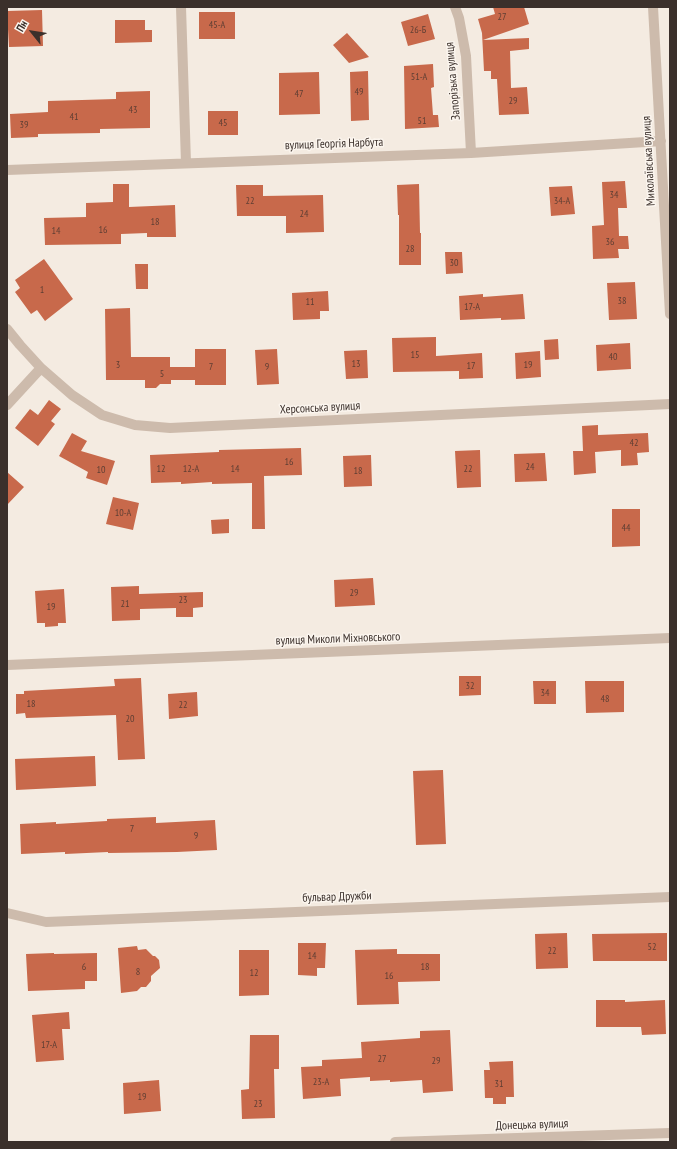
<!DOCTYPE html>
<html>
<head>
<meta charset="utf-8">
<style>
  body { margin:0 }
  #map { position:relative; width:677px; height:1149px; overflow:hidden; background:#f4ebe1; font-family:"PT Sans Narrow",sans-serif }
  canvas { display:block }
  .frame { position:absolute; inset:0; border:8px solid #3b302b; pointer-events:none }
  .north { position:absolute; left:12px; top:12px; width:40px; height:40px; -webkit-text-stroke:3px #fbf5ee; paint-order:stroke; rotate:300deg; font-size:11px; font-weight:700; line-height:16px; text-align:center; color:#3b302b }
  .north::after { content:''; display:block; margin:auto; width:14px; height:18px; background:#3b302b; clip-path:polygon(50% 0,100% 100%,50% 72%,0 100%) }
</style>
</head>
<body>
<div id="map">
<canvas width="677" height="1149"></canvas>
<div class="frame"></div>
<div class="north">Пн</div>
</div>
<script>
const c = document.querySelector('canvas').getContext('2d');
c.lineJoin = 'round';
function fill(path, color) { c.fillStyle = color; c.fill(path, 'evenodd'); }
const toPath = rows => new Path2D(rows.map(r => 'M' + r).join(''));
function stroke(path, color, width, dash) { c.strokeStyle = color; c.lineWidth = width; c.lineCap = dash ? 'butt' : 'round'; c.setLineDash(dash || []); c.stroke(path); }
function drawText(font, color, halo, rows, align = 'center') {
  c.font = font + ' "PT Sans Narrow",sans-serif'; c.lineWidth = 3; c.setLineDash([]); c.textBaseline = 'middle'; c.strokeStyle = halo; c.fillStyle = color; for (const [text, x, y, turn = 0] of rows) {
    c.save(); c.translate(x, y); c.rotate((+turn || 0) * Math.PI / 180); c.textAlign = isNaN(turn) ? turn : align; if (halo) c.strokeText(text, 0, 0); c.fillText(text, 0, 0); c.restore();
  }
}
fill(toPath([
  [493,7,524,7,529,24,483,40,529,38,529,49,510,51,511,88,527,87,529,114,499,115,497,79,491,79,491,71,484,71,482,33,478,19,495,14],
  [42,10,43,46,9,47,7,11],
  [199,12,235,12,235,39,199,39],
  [428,14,435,39,408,46,401,22],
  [115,20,145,20,145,30,152,30,152,42,115,43],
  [347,33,369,57,349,63,333,45],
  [433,64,434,87,431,88,433,115,438,115,439,127,405,129,404,66],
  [368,71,369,120,351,121,350,72],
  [319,72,320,114,279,115,279,73],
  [150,91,150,128,100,129,100,133,38,134,38,137,11,138,10,114,48,112,48,101,116,99,116,92],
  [208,111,238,111,238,135,208,135],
  [625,181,627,208,618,208,619,236,628,236,629,249,618,249,619,258,593,259,592,226,604,225,602,182],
  [113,184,129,184,129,207,175,205,176,237,147,237,147,233,121,234,121,244,45,245,44,218,86,217,86,203,113,202],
  [419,184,420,233,421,233,421,265,399,265,399,215,398,215,397,185],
  [236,185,263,185,263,196,323,195,324,232,286,233,286,216,237,216],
  [572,186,575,214,551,216,549,187],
  [445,252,462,252,463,273,446,274],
  [44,259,73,299,45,321,37,310,31,314,15,292,20,288,15,280],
  [135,264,148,264,148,289,136,289],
  [635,282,637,319,609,320,607,283],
  [328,291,329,311,320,311,320,319,293,320,292,293],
  [483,294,483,297,523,294,525,319,501,320,501,318,460,320,459,296],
  [130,308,131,357,170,357,170,367,195,367,195,349,226,349,226,385,195,385,195,380,171,380,171,384,160,384,156,388,145,388,145,380,106,380,105,309],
  [436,337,436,356,482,353,483,378,459,379,459,371,393,372,392,338],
  [558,339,559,359,545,360,544,340],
  [630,343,631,369,597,371,596,345],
  [277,349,279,384,257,385,255,350],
  [367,350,368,378,346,379,344,351],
  [540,351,541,377,516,379,515,353],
  [49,400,61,409,51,421,55,424,38,446,15,428,30,409,38,415],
  [598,425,598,435,648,433,649,452,637,453,638,465,621,466,621,450,595,452,596,473,574,475,573,451,583,451,582,426],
  [72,433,87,441,81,451,115,461,107,485,86,478,88,472,59,456],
  [301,448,302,475,264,476,265,529,252,529,252,483,212,484,212,482,181,484,181,482,151,483,150,455,219,452,219,450],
  [480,450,481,487,457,488,455,451],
  [545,453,547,481,515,482,514,454],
  [371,455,372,486,344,487,343,456],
  [7,472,24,487,7,505],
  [113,497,139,503,133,530,106,524],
  [612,509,640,509,640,546,612,547],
  [229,519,229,533,212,534,211,520],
  [373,578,375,605,335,607,334,580],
  [139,586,139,594,203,592,203,607,193,608,193,617,176,617,176,608,140,609,140,620,112,621,111,587],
  [64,589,66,623,58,623,58,626,45,627,45,623,37,623,35,591],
  [459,676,481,676,481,695,459,696],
  [141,678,145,759,118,760,116,715,26,718,25,713,16,714,16,694,24,694,24,691,115,686,114,679],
  [533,681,556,681,556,704,534,704],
  [585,681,624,681,624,712,586,713],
  [197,692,198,716,169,719,168,694],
  [95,756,96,786,16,790,15,759],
  [443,770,446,844,416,845,413,771],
  [156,817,156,823,215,820,217,850,177,852,108,853,108,852,65,854,65,852,21,854,20,824,56,822,56,824,107,821,107,819],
  [567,933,568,968,536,969,535,934],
  [667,933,667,961,593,961,592,934],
  [298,943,326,943,325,968,317,968,317,976,298,975],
  [137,946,138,950,146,949,153,956,155,956,159,960,160,968,151,976,151,981,146,987,141,987,137,991,121,993,118,948],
  [397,949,397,954,440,954,440,981,398,982,399,1004,357,1005,355,950],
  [239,950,269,950,269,995,239,996],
  [54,953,54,954,97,953,97,981,85,981,85,989,28,991,26,954],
  [596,1000,625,1000,625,1002,665,1000,666,1034,642,1035,641,1027,596,1027],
  [69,1012,70,1029,62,1029,64,1060,36,1062,32,1015],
  [450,1030,453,1091,423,1093,422,1080,390,1082,390,1080,370,1081,370,1077,340,1079,341,1096,303,1099,301,1067,322,1066,322,1060,362,1058,361,1042,420,1038,420,1031],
  [250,1035,279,1035,279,1069,274,1069,275,1118,242,1119,241,1090,249,1089],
  [513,1061,514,1097,506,1097,506,1104,493,1104,493,1098,485,1098,484,1070,490,1070,489,1062],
  [159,1080,161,1111,124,1114,123,1083]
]), '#c8694b');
stroke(toPath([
  [181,7,186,163],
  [455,7,459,18,466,56,471,153],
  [653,7,670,314],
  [7,170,471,153,661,141],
  [7,329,20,345,41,368,72,395,102,415,135,425,170,428,670,404],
  [7,405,41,368],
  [7,665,670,638],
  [7,913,46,922,670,897],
  [395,1142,670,1133]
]), '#cdbbac', 10);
drawText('10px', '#5e3e33', null, [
  ["27",502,17],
  ["45-А",217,25],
  ["26-Б",418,30],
  ["51-А",419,77],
  ["49",359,92],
  ["47",299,94],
  ["29",513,101],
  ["43",133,110],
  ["41",74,117],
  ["51",422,121],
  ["45",223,123],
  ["39",24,125],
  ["34",614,195],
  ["22",250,201],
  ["34-А",562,201],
  ["24",304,214],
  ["18",155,222],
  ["16",103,230],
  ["14",56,231],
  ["36",610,242],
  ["28",410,249],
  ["30",454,263],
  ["1",42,290],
  ["38",622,301],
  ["11",310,302],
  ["17-А",472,307],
  ["15",415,355],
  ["40",613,357],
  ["13",356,364],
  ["3",118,365],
  ["19",528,365],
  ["17",471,366],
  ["7",211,367],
  ["9",267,367],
  ["5",162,374],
  ["42",634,443],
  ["16",289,462],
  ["24",530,467],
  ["12",161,469],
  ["12-А",191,469],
  ["14",235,469],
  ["22",468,469],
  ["10",101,470],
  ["18",358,471],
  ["10-А",123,513],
  ["44",626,528],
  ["29",354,593],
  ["23",183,600],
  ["21",125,604],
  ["19",51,607],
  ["32",470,686],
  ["34",545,693],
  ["48",605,699],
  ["18",31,704],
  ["22",183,705],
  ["20",130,719],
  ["7",132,829],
  ["9",196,836],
  ["52",652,947],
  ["22",552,951],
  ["14",312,956],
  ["6",84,967],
  ["18",425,967],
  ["8",138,972],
  ["12",254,973],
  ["16",389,976],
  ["17-А",49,1045],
  ["27",382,1059],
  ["29",436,1061],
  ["23-А",321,1082],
  ["31",499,1084],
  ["19",142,1097],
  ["23",258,1104]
]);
drawText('12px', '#3b302b', '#fbf5ee', [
  ["Запорізька вулиця",453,81,-95],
  ["вулиця Георгія Нарбута",334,144,-2],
  ["Миколаївська вулиця",649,161,-93],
  ["Херсонська вулиця",320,408,-3],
  ["вулиця Миколи Міхновського",338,639,-2],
  ["бульвар Дружби",337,897,-2],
  ["Донецька вулиця",532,1125,-2]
]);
</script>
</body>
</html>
